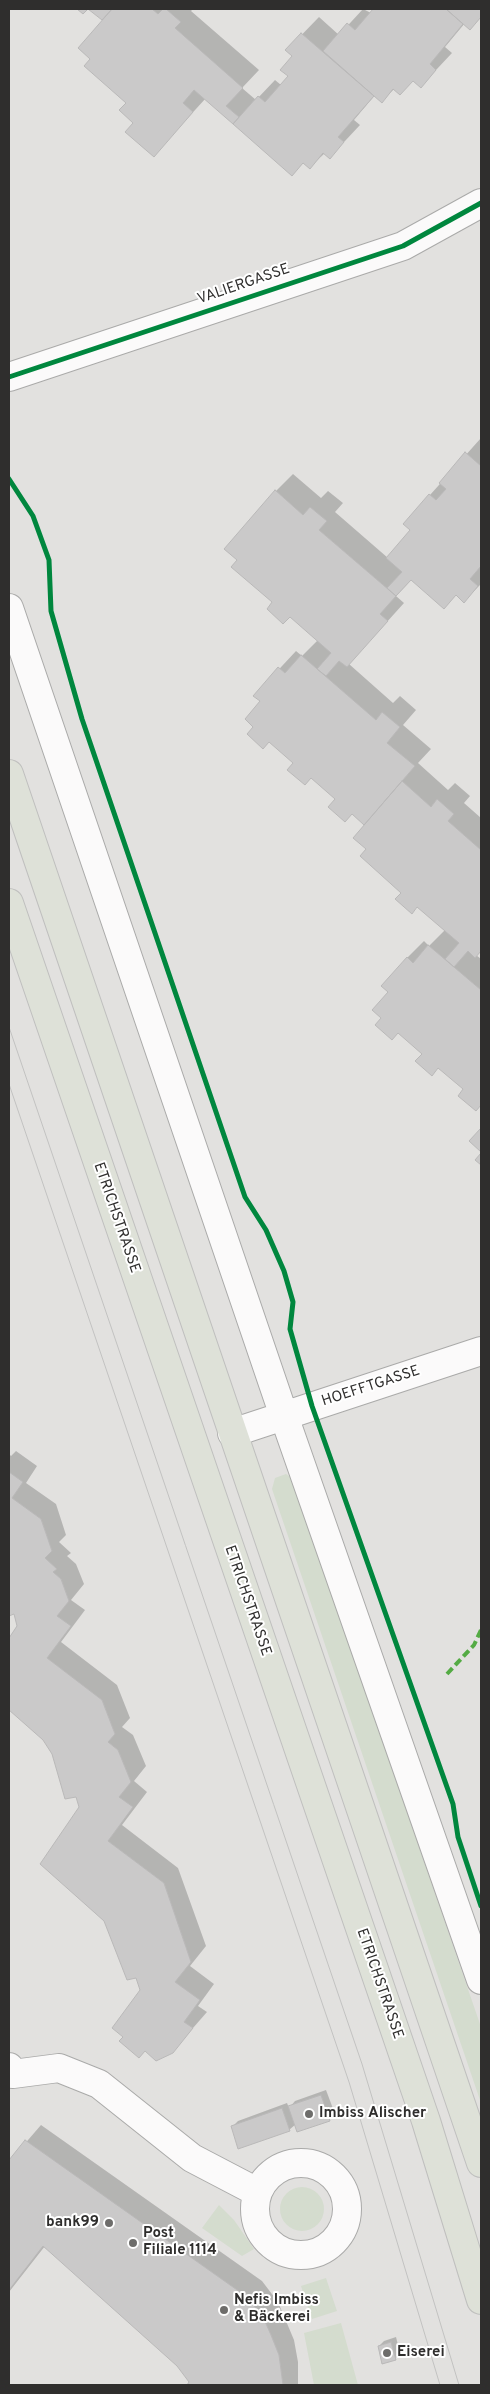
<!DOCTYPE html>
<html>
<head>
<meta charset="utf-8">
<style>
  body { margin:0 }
  #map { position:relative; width:490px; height:2394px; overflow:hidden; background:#e2e1df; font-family:Overpass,sans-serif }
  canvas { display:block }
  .frame { position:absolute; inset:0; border:10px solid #2f2e2d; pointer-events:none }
</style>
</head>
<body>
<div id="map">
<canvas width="490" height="2394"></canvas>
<div class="frame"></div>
</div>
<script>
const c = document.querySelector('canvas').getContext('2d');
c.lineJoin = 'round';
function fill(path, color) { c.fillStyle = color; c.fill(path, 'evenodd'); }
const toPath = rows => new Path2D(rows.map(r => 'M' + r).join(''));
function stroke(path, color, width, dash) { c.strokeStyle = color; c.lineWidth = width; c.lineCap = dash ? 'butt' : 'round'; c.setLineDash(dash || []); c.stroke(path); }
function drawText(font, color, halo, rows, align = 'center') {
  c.font = font + ' Overpass,sans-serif'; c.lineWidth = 4; c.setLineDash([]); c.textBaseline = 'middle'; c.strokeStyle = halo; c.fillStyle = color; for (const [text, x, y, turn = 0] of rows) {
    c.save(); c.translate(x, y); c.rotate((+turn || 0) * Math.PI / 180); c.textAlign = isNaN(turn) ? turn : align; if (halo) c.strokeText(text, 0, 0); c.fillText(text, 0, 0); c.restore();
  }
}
fill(toPath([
  [286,1474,292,1478,481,2027,481,2103,272,1489,275,1478],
  '280 2209a22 22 0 1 1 44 0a22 22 0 1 1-44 0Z',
  [219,2205,234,2220,254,2249,242,2256,202,2228],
  [326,2278,337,2311,312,2319,301,2286],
  [341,2323,358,2385,314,2385,304,2333]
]), '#d4dcce');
fill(toPath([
  [90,9,193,9,191,11,259,70,242,88,256,100,275,80,281,85,289,76,294,56,287,50,319,17,339,35,363,9,371,13,375,9,481,9,481,17,470,28,465,23,445,47,452,53,421,86,414,80,394,89,382,101,375,95,354,120,360,125,330,157,325,153,310,167,304,162,292,174,206,98,154,155,135,123,128,103,92,59,103,20],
  [481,438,481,584,464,601,457,594,444,607,412,579,396,596,404,603,349,664,393,703,400,696,416,710,403,725,431,749,418,763,448,790,455,783,470,796,464,803,481,818,481,950,476,955,481,959,481,1104,476,1109,465,1089,383,1018,389,991,407,958,424,941,429,946,445,930,403,892,367,849,366,825,255,727,261,701,255,695,296,651,302,656,318,640,274,602,238,560,276,491,293,474,321,498,328,491,343,503,335,512,388,558,412,530,430,495],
  [16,1451,37,1466,26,1483,56,1504,66,1535,59,1542,71,1553,67,1556,76,1564,84,1584,71,1600,85,1610,61,1642,117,1685,130,1718,122,1727,133,1735,146,1766,134,1781,147,1792,122,1825,178,1868,206,1946,190,1966,214,1984,198,2006,207,2012,172,2052,145,2050,124,2037,142,1990,77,1795,44,1739,9,1708,9,1640,19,1626,15,1613,9,1614,9,1454,11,1456],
  [326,2090,335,2114,329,2120,296,2124,289,2130,232,2127,238,2121,287,2103,289,2108,295,2101],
  [41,2125,262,2281,278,2302,294,2340,298,2362,298,2385,188,2385,190,2381,178,2365,45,2246,9,2292,9,2162],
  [396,2337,400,2353,395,2359,379,2346,384,2341]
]), '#0003');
const building = toPath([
  [77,9,88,9,83,14,77,9],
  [88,9,112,9,102,20,88,9],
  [112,9,152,9,158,14,163,9,166,9,181,22,175,28,243,88,226,106,239,117,233,124,194,90,183,103,193,112,154,157,125,132,133,123,119,110,126,103,84,66,90,59,78,48,112,9],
  [373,9,446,9,463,24,430,64,436,70,421,88,413,81,400,95,393,89,382,103,323,51,347,23,355,30,373,9],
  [446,9,481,9,481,17,470,30,446,9],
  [301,33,374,96,338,137,344,142,330,159,323,153,310,169,303,163,292,176,233,124,258,96,265,102,288,76,280,70,292,56,285,50,301,33],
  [465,452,481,466,481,566,470,579,478,586,464,603,456,595,444,609,411,580,396,596,387,588,402,572,386,558,410,530,403,524,429,494,436,500,446,489,439,483,465,452],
  [275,490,303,515,310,507,327,521,319,530,396,596,380,614,388,621,347,667,339,661,326,676,317,669,331,653,290,617,283,624,267,609,272,602,231,567,237,560,224,549,275,490],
  [301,655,376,720,382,712,400,727,387,743,415,766,364,825,352,814,345,822,328,807,335,799,311,778,305,785,287,770,293,763,269,742,263,749,247,734,253,727,245,719,260,701,253,696,278,667,285,673,301,655],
  [402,781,431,807,437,799,454,814,448,821,481,850,481,951,475,958,468,951,454,967,445,959,459,943,417,907,412,914,395,899,401,893,360,856,366,849,353,838,402,781],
  [428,945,481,990,481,1105,476,1111,458,1096,463,1089,438,1068,432,1076,415,1061,422,1054,398,1033,392,1040,375,1025,381,1018,372,1010,388,992,381,986,407,957,413,963,428,945],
  [481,1128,481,1152,469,1141,481,1128],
  [481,1153,481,1165,475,1160,481,1153],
  [9,1472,23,1482,12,1498,41,1519,52,1551,45,1558,57,1569,53,1572,61,1579,69,1601,57,1616,71,1626,47,1658,102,1700,115,1734,108,1742,118,1750,131,1782,119,1797,133,1807,108,1841,164,1883,191,1962,175,1982,200,2000,184,2022,193,2028,173,2053,156,2061,145,2051,139,2058,119,2041,123,2037,112,2028,140,1990,136,1978,127,1980,104,1921,40,1864,79,1807,76,1797,65,1799,52,1754,43,1740,9,1710,9,1638,17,1626,14,1614,9,1616,9,1472],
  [321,2095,330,2121,297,2132,288,2106,321,2095],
  [282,2108,290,2131,238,2149,231,2126,282,2108],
  [25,2140,247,2297,263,2317,271,2335,279,2355,283,2385,187,2385,189,2382,177,2366,43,2246,9,2290,9,2160,25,2140],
  [391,2342,396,2360,382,2364,378,2346,391,2342]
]);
fill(building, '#cac9c9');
stroke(building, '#b9b8b8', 1);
const minor = toPath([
  [9,377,403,246,481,203],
  [9,608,284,1416,481,1980],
  [232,1433,481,1351],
  [9,2067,13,2074,59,2068,99,2084,192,2158,257,2192],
  '255 2209a46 46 0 1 1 92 0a46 46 0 1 1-92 0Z'
]);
const major = toPath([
  [9,774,481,2163],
  [9,903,426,2121,481,2300]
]);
stroke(minor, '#aaaaa9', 30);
stroke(major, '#bfbfbe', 30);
stroke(minor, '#fbfafa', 28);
stroke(major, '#dee1d8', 28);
stroke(toPath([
  [9,1027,362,2064,459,2385],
  [9,1084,349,2082,440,2385]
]), '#c2c2c1', 1);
stroke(toPath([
  [447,1674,474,1645,481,1630]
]), '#54ab44', 4, [8, 4]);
stroke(toPath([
  [9,377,403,246,481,203],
  [9,479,33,516,49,560,51,611,82,719,245,1197,266,1230,284,1271,293,1302,290,1329,312,1406,453,1804,458,1837,481,1906]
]), '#00873e', 5);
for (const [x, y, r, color] of [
  [309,2114,5,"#6e6d6b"],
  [109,2223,5,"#6e6d6b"],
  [133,2243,5,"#6e6d6b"],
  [224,2310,5,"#6e6d6b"],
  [387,2353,5,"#6e6d6b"]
]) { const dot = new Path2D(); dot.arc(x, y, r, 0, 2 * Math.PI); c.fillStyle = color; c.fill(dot); stroke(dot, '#fff', 2); }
drawText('15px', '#2f2e2d', '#fff', [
  ["VALIERGASSE",244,285,-19],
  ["ETRICHSTRASSE",116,1218,71],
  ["HOEFFTGASSE",371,1387,-18],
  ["ETRICHSTRASSE",247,1601,71],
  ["ETRICHSTRASSE",379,1984,71]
]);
drawText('bold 15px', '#2f2e2d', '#fff', [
  ["Imbiss Alischer",319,2114],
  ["bank99",99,2223,"right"],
  ["Post",143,2234],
  ["Filiale 1114",143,2251],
  ["Nefis Imbiss",234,2301],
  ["& Bäckerei",234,2318],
  ["Eiserei",397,2353]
], 'left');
</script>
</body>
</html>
